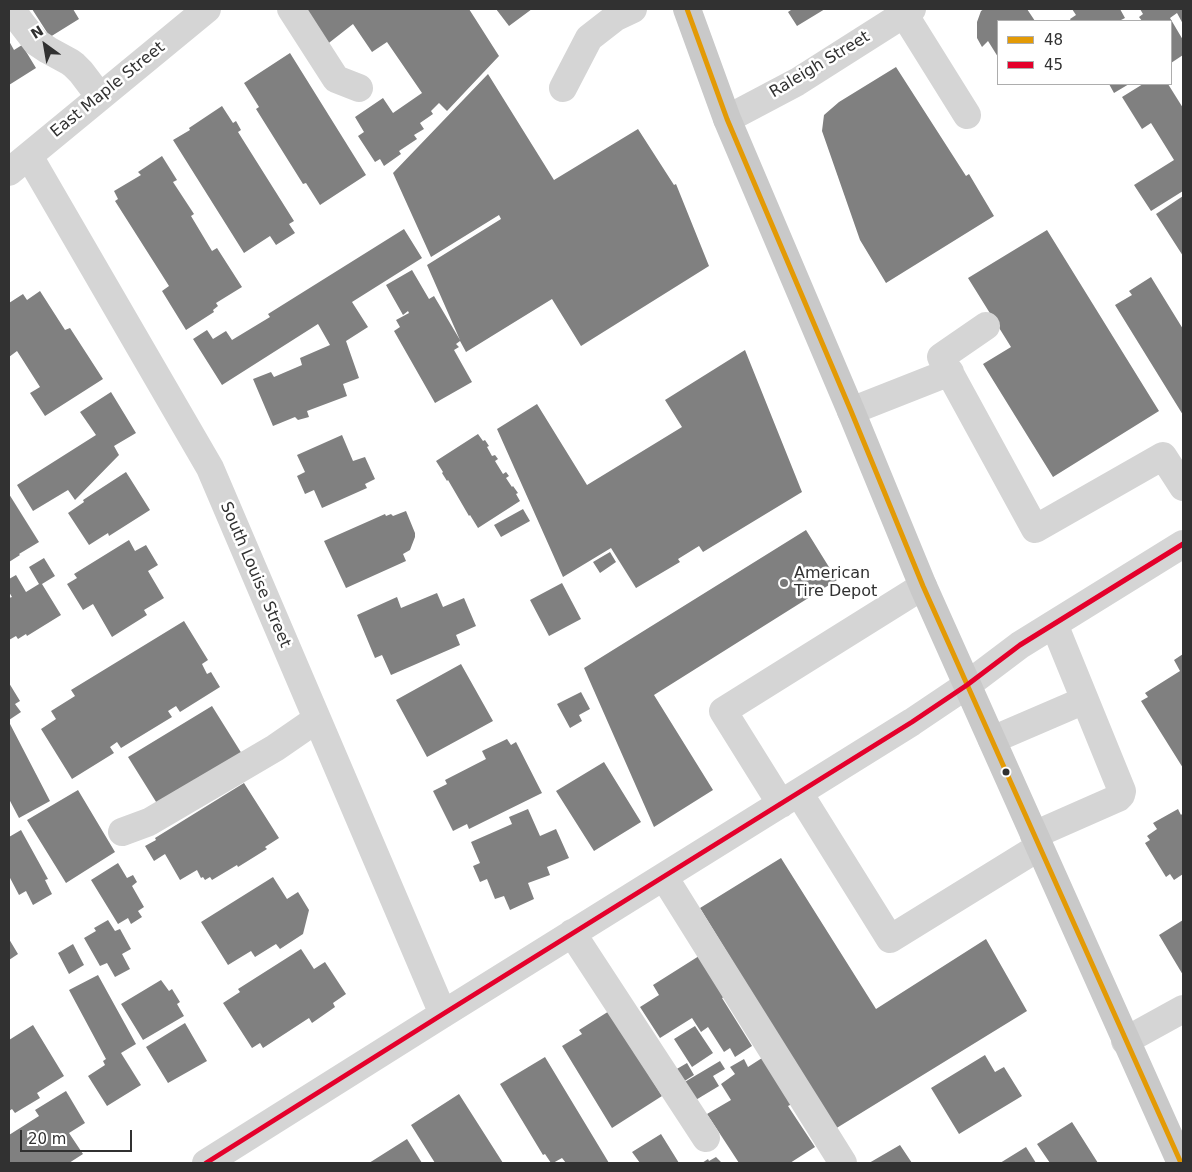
<!DOCTYPE html>
<html>
<head>
<meta charset="utf-8">
<style>
  body { margin:0 }
  #map { position:relative; width:1192px; height:1172px; overflow:hidden; background:#fff; font-family:"DejaVu Sans",sans-serif }
  canvas { display:block }
  .frame { position:absolute; inset:0; border:10px solid #313131; pointer-events:none }
  .legend { position:absolute; left:997px; top:20px; width:175px; height:65px; box-sizing:border-box; background:#fff; border:1px solid #adadad; margin:0; padding:6px 9px; list-style:none; font-size:15px; color:#313131 }
  .legend li { display:flex; align-items:center; gap:10px; height:25px }
  .legend b { width:25px; border:1px solid #adadad }
  .north { position:absolute; left:20px; top:20px; width:50px; height:50px; -webkit-text-stroke:4px #fff; paint-order:stroke; rotate:328deg; font-size:14px; font-weight:700; line-height:20px; text-align:center; color:#313131 }
  .north::after { content:''; display:block; margin:auto; width:18px; height:22px; background:#313131; clip-path:polygon(50% 0,100% 100%,50% 72%,0 100%) }
  .scale { position:absolute; left:20px; top:1130px; width:112px; height:22px; box-sizing:border-box; border:2px solid #313131; border-top:0; padding-left:6px; font-size:15px; line-height:18px; white-space:nowrap; color:#313131; -webkit-text-stroke:4px #fff; paint-order:stroke }
</style>
</head>
<body>
<div id="map">
<canvas width="1192" height="1172"></canvas>
<div class="frame"></div>
<ul class="legend">
<li><b style="height:6px;background:#e39a05"></b>48</li>
<li><b style="height:6px;background:#e4002b"></b>45</li>
</ul>
<div class="north">N</div>
<div class="scale">20 m</div>
</div>
<script>
const c = document.querySelector('canvas').getContext('2d');
c.lineJoin = 'round';
function fill(path, color) { c.fillStyle = color; c.fill(path, 'evenodd'); }
const toPath = rows => new Path2D(rows.map(r => 'M' + r).join(''));
function stroke(path, color, width, dash) { c.strokeStyle = color; c.lineWidth = width; c.lineCap = dash ? 'butt' : 'round'; c.setLineDash(dash || []); c.stroke(path); }
function drawText(font, color, halo, rows, align = 'center') {
  c.font = font + ' "DejaVu Sans",sans-serif'; c.lineWidth = 5; c.setLineDash([]); c.textBaseline = 'middle'; c.strokeStyle = halo; c.fillStyle = color; for (const [text, x, y, turn = 0] of rows) {
    c.save(); c.translate(x, y); c.rotate((+turn || 0) * Math.PI / 180); c.textAlign = isNaN(turn) ? turn : align; if (halo) c.strokeText(text, 0, 0); c.fillText(text, 0, 0); c.restore();
  }
}
fill(toPath([
  [32,9,73,9,79,19,50,37],
  [302,9,469,9,499,56,447,111,439,103,431,111,433,114,420,123,424,129,414,135,417,139,399,151,401,154,384,166,380,159,375,162,358,136,364,132,355,117,383,98,393,113,422,93,387,42,372,52,353,24,325,46],
  [496,9,532,9,509,26],
  [790,9,825,9,797,26,788,12,791,10],
  [984,9,1027,9,1035,21,998,21,998,57,988,41,982,47,977,38,977,22,981,11],
  [1072,9,1120,9,1125,18,1119,21,1071,21,1070,19,1076,15],
  [1140,9,1183,9,1183,24,1177,13,1170,18,1183,40,1183,55,1171,63,1171,21,1142,21,1139,17,1143,14],
  [9,41,14,50,22,45,36,68,9,85],
  [290,53,366,175,320,205,306,183,303,184,256,109,259,107,244,83],
  [896,67,966,176,969,174,994,216,886,283,860,240,822,131,824,115,839,102],
  [488,74,554,180,638,129,674,185,676,184,709,266,581,346,552,299,466,352,460,341,456,344,459,347,454,350,472,382,435,403,394,331,400,327,396,320,409,313,408,311,403,315,386,285,412,270,429,299,434,296,460,340,427,265,501,219,499,215,431,257,393,173],
  [1109,84,1129,84,1114,93],
  [1143,84,1168,84,1183,108,1183,191,1151,211,1134,185,1174,160,1151,123,1142,129,1122,97],
  [222,106,233,123,236,121,241,130,238,132,294,221,289,224,295,233,276,245,270,236,244,253,173,140,190,130,189,128],
  [162,156,177,180,173,182,194,214,191,216,212,251,217,248,242,287,216,303,218,306,213,310,214,312,186,330,162,291,169,286,115,201,118,199,114,191,141,175,138,172],
  [1183,196,1183,256,1156,214],
  [404,229,422,258,352,302,368,327,346,341,359,378,343,384,347,396,307,411,309,417,298,420,295,417,273,426,253,379,271,372,274,377,302,365,300,358,330,345,318,324,222,385,193,339,207,330,213,339,226,331,232,340,270,317,268,314],
  [1047,230,1159,411,1053,477,983,364,1011,347,968,278],
  [1151,277,1183,329,1183,415,1115,305,1132,295,1129,291],
  [40,291,65,330,70,328,103,379,45,416,30,393,40,387,17,351,9,357,9,303,23,294,27,300],
  [745,350,802,492,703,552,699,546,678,559,680,562,636,588,611,548,563,577,497,429,537,404,587,485,682,427,665,400],
  [111,392,136,433,114,446,119,455,75,500,68,490,33,511,17,485,96,435,80,412],
  [478,434,483,441,485,440,489,446,487,447,492,456,495,455,498,459,495,461,503,474,506,472,509,476,506,478,512,487,513,486,518,493,516,494,520,501,478,528,470,515,469,516,448,480,447,481,442,473,443,472,436,461],
  [342,435,353,461,365,457,375,479,365,484,367,488,322,508,314,490,305,494,297,476,305,472,297,455],
  [126,472,150,510,109,536,108,533,89,545,68,513,84,502,83,500],
  [9,494,39,542,19,554,20,555,9,562],
  [523,509,530,521,501,537,494,525],
  [406,511,415,533,415,537,410,550,403,554,406,561,346,588,324,541,385,514,386,516,391,514,393,516],
  [806,530,837,580,654,695,713,790,654,827,584,668],
  [129,540,135,551,146,545,158,565,148,571,164,598,144,610,147,615,112,637,93,604,83,610,67,584,77,578,74,574],
  [610,552,616,562,600,573,593,562],
  [44,558,55,576,42,584,61,615,27,636,26,634,18,639,16,636,9,640,9,598,12,597,9,592,9,579,16,575,26,592,39,584,29,567],
  [562,583,581,619,549,636,530,600],
  [437,593,443,607,464,598,476,626,456,635,460,645,391,675,382,655,375,658,357,615,397,597,401,608],
  [184,621,208,660,202,664,207,674,211,672,220,687,180,712,176,706,168,711,172,717,121,748,117,742,110,747,114,753,72,779,41,729,56,719,51,711,75,696,71,690],
  [1183,654,1183,768,1141,701,1148,697,1145,693,1180,671,1174,660],
  [461,664,493,721,427,757,396,700],
  [9,683,20,701,15,704,21,712,9,720],
  [581,692,590,709,579,715,582,721,570,728,557,704],
  [212,706,242,754,158,805,128,757],
  [9,722,50,801,19,818,9,799],
  [507,739,511,745,516,742,542,793,469,829,467,824,453,831,433,791,447,784,445,780,486,759,482,751],
  [604,762,641,822,594,851,556,791],
  [244,783,279,838,265,847,267,849,238,867,237,865,212,880,210,877,205,880,203,877,201,878,197,870,180,880,165,854,154,861,145,846,156,840,155,838],
  [78,790,115,852,66,883,27,820],
  [528,809,540,836,556,829,569,858,547,867,550,875,528,883,534,899,510,910,504,896,495,899,487,879,480,882,473,866,480,863,471,842,512,824,509,817],
  [1178,809,1181,815,1183,813,1183,874,1174,880,1170,874,1166,877,1145,843,1150,840,1147,836,1157,829,1153,823],
  [21,830,48,879,45,880,52,894,33,905,26,891,19,895,9,876,9,837],
  [781,858,876,1009,986,939,1027,1011,835,1129,700,908],
  [118,863,127,878,133,875,137,882,132,886,144,907,138,911,142,917,131,924,128,918,118,924,91,880],
  [273,877,287,899,298,892,309,910,303,934,280,949,276,944,255,957,251,951,228,965,201,922],
  [108,920,115,931,120,929,131,949,122,954,130,969,115,977,107,963,100,966,84,938,96,931,94,928],
  [1183,920,1183,975,1159,935],
  [9,939,18,954,9,960],
  [73,944,84,965,69,974,58,953],
  [301,949,314,969,325,962,346,994,333,1003,335,1007,312,1023,309,1018,263,1048,260,1043,252,1048,223,1003,240,992,238,989],
  [699,956,724,997,722,998,752,1046,735,1057,730,1048,724,1052,708,1027,701,1032,692,1018,660,1038,640,1007,659,995,653,985],
  [98,975,136,1044,121,1053,141,1085,107,1106,88,1076,105,1065,103,1061,106,1059,69,990],
  [161,980,169,991,172,989,180,1002,177,1004,184,1016,143,1040,121,1004],
  [614,1008,636,1054,662,1096,612,1128,562,1046,582,1034,579,1030],
  [185,1023,207,1061,168,1083,146,1047],
  [33,1025,64,1076,37,1093,40,1098,15,1113,12,1109,9,1111,9,1040],
  [695,1026,713,1053,692,1067,674,1039],
  [985,1055,995,1072,1004,1067,1022,1096,959,1134,931,1088],
  [545,1057,609,1163,566,1163,562,1158,553,1163,551,1163,545,1154,543,1155,500,1084],
  [762,1058,792,1104,788,1106,815,1147,790,1163,765,1163,764,1162,762,1163,739,1163,707,1114,731,1100,721,1084,735,1074,730,1067,744,1059,748,1067],
  [720,1061,725,1069,713,1076,719,1086,694,1101,683,1083],
  [687,1063,694,1075,683,1082,675,1070],
  [66,1091,85,1123,69,1133,83,1154,69,1163,9,1163,9,1135,39,1116,35,1110],
  [459,1094,503,1163,435,1163,411,1125],
  [1072,1122,1098,1163,1050,1163,1037,1144],
  [661,1134,679,1163,640,1163,632,1152],
  [407,1139,422,1163,369,1163],
  [900,1145,912,1163,869,1163],
  [1026,1147,1036,1163,1000,1163],
  [716,1157,722,1163,702,1163,708,1159,709,1161]
]), '#808080');
stroke(toPath([
  [12,9,19,20,36,42,48,50,70,62,74,65,81,72,100,97],
  [291,9,336,79,359,88],
  [904,14,967,115],
  [563,88,589,38,616,17,633,9],
  [727,119,797,82,912,9],
  [29,156,210,468,443,1014],
  [9,172,207,9],
  [986,326,941,357,1035,529,1163,456,1183,487],
  [851,411,950,372],
  [992,740,1085,700],
  [799,793,890,939,1039,847],
  [781,804,723,711,923,586],
  [122,832,149,822,275,748,317,719],
  [1034,835,1118,798,1121,795,1122,791,1054,624],
  [664,877,843,1163],
  [572,933,706,1138],
  [1125,1041,1183,1009],
  [206,1163,443,1014,912,722,967,685,1020,645,1183,544]
]), '#d5d5d5', 28);
stroke(toPath([
  [687,9,727,119,851,411,923,586,1181,1163]
]), '#c9c9c9', 28);
stroke(toPath([
  [687,9,727,119,851,411,923,586,1181,1163]
]), '#e39a05', 5);
stroke(toPath([
  [206,1163,443,1014,912,722,967,685,1020,645,1183,544]
]), '#e4002b', 5);
for (const [x, y, r, color] of [
  [784,583,5,"#797979"],
  [1006,772,4.5,"#313131"]
]) { const dot = new Path2D(); dot.arc(x, y, r, 0, 2 * Math.PI); c.fillStyle = color; c.fill(dot); stroke(dot, '#fff', 2); }
drawText('16px', '#313131', '#fff', [
  ["Raleigh Street",820,65,-31],
  ["East Maple Street",108,90,-39],
  ["South Louise Street",255,575,67]
]);
drawText('16px', '#313131', '#fff', [
  ["American",794,574],
  ["Tire Depot",794,592]
], 'left');
</script>
</body>
</html>
